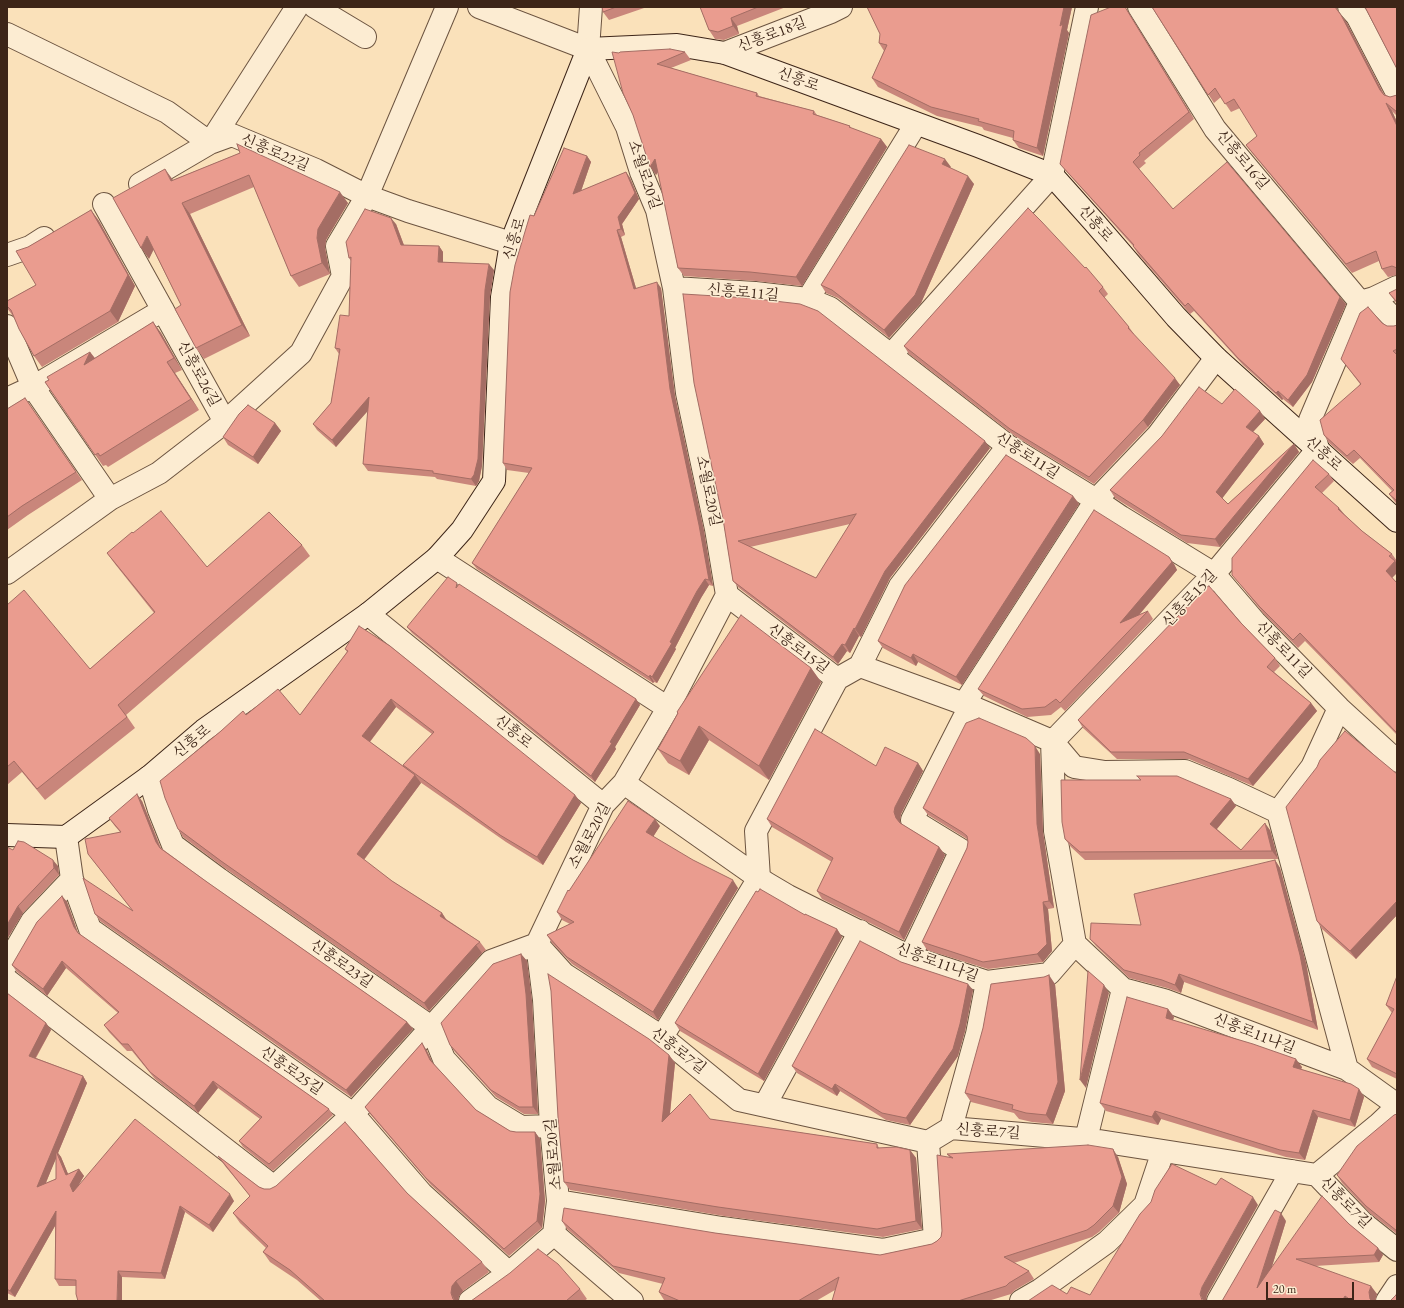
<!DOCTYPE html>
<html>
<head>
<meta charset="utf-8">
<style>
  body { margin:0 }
  #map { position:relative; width:1404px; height:1308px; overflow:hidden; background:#fae1ba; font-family:"EB Garamond",serif }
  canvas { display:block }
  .frame { position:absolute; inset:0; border:8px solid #3d2518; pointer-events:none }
  .scale { position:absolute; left:1266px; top:1282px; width:88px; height:18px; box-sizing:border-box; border:2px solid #3d2518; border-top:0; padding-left:5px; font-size:12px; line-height:14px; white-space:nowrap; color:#3d2518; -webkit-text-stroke:3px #fcecd2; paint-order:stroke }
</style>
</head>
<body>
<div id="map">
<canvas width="1404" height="1308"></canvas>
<div class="frame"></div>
<div class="scale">20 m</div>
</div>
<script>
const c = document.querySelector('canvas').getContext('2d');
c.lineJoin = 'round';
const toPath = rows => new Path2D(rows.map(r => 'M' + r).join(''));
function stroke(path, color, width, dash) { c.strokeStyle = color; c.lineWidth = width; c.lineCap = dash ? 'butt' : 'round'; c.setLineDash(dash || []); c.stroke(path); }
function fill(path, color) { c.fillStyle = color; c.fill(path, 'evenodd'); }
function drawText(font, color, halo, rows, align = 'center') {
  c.font = font + ' "EB Garamond","Noto Serif KR",serif'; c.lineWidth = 3; c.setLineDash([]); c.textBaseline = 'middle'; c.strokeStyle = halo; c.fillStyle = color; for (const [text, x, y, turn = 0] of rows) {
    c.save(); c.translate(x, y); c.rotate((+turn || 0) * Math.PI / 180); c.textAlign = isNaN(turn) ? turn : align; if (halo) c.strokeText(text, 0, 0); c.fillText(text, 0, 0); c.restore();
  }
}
const street = toPath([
  [315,7,365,37],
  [479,7,588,49],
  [1139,7,1215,129,1360,302],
  [1349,7,1357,16,1397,93],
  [7,34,167,112,210,143,232,135,316,170,367,196,408,211,511,243],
  [725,53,831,12,841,7],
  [140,184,210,143,297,7],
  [7,255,30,247,44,238],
  [674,288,755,293,808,299,830,308,1008,446,1096,500,1121,517,1214,574,1255,622,1339,708,1397,761],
  [1374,298,1397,322],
  [808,299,916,124],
  [7,326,33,387,110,499],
  [891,355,1052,175,1087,7],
  [7,399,33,387,163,310],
  [225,422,301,353,343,276,337,246,367,196,447,7],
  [437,558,668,708],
  [7,573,110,499,159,473,225,422,104,204],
  [727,595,837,679,860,666,970,706,1052,741,1074,767,1105,772,1185,771,1229,789,1278,812,1347,1069],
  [368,614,603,805],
  [860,666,900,586,1008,446],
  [964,704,1096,500,1158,435,1216,358],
  [149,777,159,810,173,845,219,879,431,1027,444,1059,488,1107,521,1127,551,1126],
  [624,783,766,883,788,896,910,957,987,982,1049,974,1075,944,1123,989,1164,1000,1347,1069,1397,1105],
  [1278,812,1312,767,1339,708],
  [66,837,72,879,90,929,353,1114,422,1194,509,1273],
  [1075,944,1055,831,1052,741,1059,735,1214,574,1318,449,1310,420,1360,302,1374,298,1397,287],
  [910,957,961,850,912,820,970,706],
  [7,964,32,921,72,879],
  [7,980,274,1187,353,1114,491,961,537,944,564,974,662,1037,739,1100,928,1142,951,1128,1093,1140,1317,1175,1363,1223,1397,1250],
  [662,1037,759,878,756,831,837,679],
  [765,1105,860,931],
  [951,1128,977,1034,987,982],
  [1086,1139,1123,989],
  [1317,1175,1379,1124,1397,1107],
  [558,1201,722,1228,883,1250,935,1239,928,1142],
  [554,1234,632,1301],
  [470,1301,509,1273,554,1234,558,1201,551,1126,544,1000,537,944,603,805,624,783,668,708,727,595,716,529,687,393,674,288,657,210,641,172,627,127,588,49,591,7],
  [1021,1301,1040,1290,1107,1242,1145,1205,1163,1151],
  [1218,1301,1292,1171],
  [1387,1301,1397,1286]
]);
const secondary = toPath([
  [7,835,66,837,149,777,204,730,368,614,437,558,462,530,494,481,502,297,511,243,588,49,677,45,725,53,978,146,1052,175,1094,222,1176,317,1216,358,1397,521]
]);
stroke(street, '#6c5440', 24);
stroke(secondary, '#3d2518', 24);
stroke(street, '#fcecd2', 22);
stroke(secondary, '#fcecd2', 22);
fill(toPath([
  [602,7,647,7,609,20,603,12],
  [700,7,786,7,737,26,739,34,724,40,715,39,709,30],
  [867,7,1072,7,1067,30,1069,33,1043,156,1019,148,1013,140,1013,138,984,130,982,127,937,116,878,87,872,78,884,51,879,43,880,34],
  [1152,7,1337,7,1337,10,1347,23,1384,94,1390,97,1397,95,1397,116,1392,111,1397,122,1397,275,1388,277,1382,269,1379,261,1352,273,1252,153,1246,145,1257,136,1240,108,1231,112,1221,97,1214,103],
  [1127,10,1194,119,1144,161,1146,163,1139,169,1173,209,1346,304,1312,382,1293,407,1283,399,1282,400,1243,365,1194,311,1190,314,1138,254,1133,246,1066,171,1060,164],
  [685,52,691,60,671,68,757,93,759,96,814,111,817,115,850,126,851,128,881,139,887,147,802,286,756,281,684,276,678,268,658,172,656,175,619,53],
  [240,153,348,203,326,240,325,248,330,274,299,287,291,276,254,187,190,214,250,336,204,359,196,348,181,305,153,249,149,259,173,180],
  [587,156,591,162,581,191,626,172,630,178,639,199,622,224,625,235,621,237,636,288,661,288,675,396,704,531,713,586,709,585,701,598,675,648,676,649,657,683,654,682,653,683,477,569,472,563,529,473,507,470,503,463,534,216],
  [951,167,950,168,974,184,921,303,889,338,838,298,826,293,821,285],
  [91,210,99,221,135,286,118,322,42,367,34,356,13,316,7,308,7,301,36,285,28,247],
  [396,224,404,245,439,246,443,252,443,262,494,270,490,296,482,466,479,481,476,486,437,479,435,477,368,471,363,464,368,410,336,447,317,430,313,424,331,403,339,354,335,348,349,316,351,261,349,258],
  [1085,268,1103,287,1108,294,1104,298,1129,327,1134,334,1133,334,1180,385,1148,427,1094,484,1015,436,909,354,904,346],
  [1397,289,1397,304,1389,293],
  [153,322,161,333,182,370,175,373,199,410,108,467,106,465,103,466,45,382,90,352,95,358],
  [1382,323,1387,326,1394,326,1397,325,1397,504,1395,502,1389,494,1392,491,1360,458,1353,464,1329,443,1324,435,1360,384,1341,359],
  [25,398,82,480,28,515,7,530,7,409],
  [1222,404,1260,411,1265,419,1253,432,1259,436,1264,444,1222,498,1228,504,1294,444,1299,452,1220,547,1187,543,1115,498,1110,490],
  [275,423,281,431,258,464,228,445,223,437],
  [990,448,890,578,861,637,859,636,850,653,847,651,838,664,739,588,733,581,723,519],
  [850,524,816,578,750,547],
  [1329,474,1334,481,1322,493,1345,515,1362,531,1392,554,1397,561,1396,563,1397,564,1392,578,1397,583,1397,735,1305,641,1298,648,1264,614,1238,582,1232,575,1232,558],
  [1073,496,1079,504,962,685,918,662,916,666,883,648,878,641],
  [133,533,207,567,302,545,310,556,126,715,135,728,45,800,22,772,7,785,7,605,90,669,154,613,115,564,107,553],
  [1174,564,1177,570,1139,615,1148,611,1153,619,1065,711,1061,707,1051,715,1027,717,984,696,978,689],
  [458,585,636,699,640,705,615,747,616,749,595,782,412,633,407,627],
  [1241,623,1275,658,1280,666,1274,672,1311,703,1317,711,1253,786,1189,759,1117,759,1083,728,1078,720],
  [345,649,575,795,581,803,543,865,506,842,420,782,421,783,364,860,392,881,442,913,446,919,480,942,486,950,482,953,429,1011,226,869,183,837,178,829,300,715,347,652],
  [396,707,432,734,403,766,370,742],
  [811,668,821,682,769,780,709,740,689,775,668,763,658,749,678,713,677,712],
  [1040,754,1043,832,1054,908,1048,909,1052,951,1043,962,988,969,927,950,922,942,967,848,968,842,967,839,928,815,923,808],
  [918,763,923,771,901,814,900,820,900,823,939,847,945,855,904,940,822,899,817,891,832,862,772,827,767,819,876,766],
  [1397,774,1397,915,1356,959,1322,929,1317,921],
  [1137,776,1231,799,1236,806,1217,829,1241,850,1270,830,1278,859,1085,860,1071,847,1065,839,1140,780],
  [142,801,161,848,207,882,407,1022,413,1029,351,1097,100,921,95,914,132,910,88,854,120,832,114,825,109,818],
  [660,826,653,837,738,888,658,1020,572,964,552,943,547,935,570,924,562,920,557,912],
  [13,850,58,866,59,875,23,913,7,939],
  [1275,860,1280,868,1306,963,1318,1030,1184,982,1181,993,1167,988,1129,978,1096,946,1090,939,1141,925],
  [62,896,67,902,78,933,329,1109,333,1115,273,1171,243,1147,239,1141,260,1119,218,1088,198,1113,155,1079,132,1051,127,1051,109,1032,104,1025,118,1013,66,968,47,996,17,972,12,965],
  [805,915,837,929,842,937,764,1081,680,1031,675,1023],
  [521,954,527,961,532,1001,538,1114,524,1114,496,1097,455,1052,450,1045],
  [901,962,973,990,965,1031,958,1056,910,1125,886,1120,840,1091,837,1096,797,1073,792,1066],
  [1397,976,1397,1079,1372,1067,1367,1059,1392,1013,1386,1005],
  [1055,984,1065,1091,1053,1124,1032,1122,1019,1119,1014,1113,971,1102,965,1093],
  [7,993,46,1023,51,1030,36,1058,83,1076,87,1083,58,1153,61,1157,68,1174,79,1169,84,1176,78,1186,234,1201,213,1232,185,1212,165,1279,122,1277,76,1286,59,1286,55,1279,55,1226,15,1297,7,1293],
  [56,1157,56,1179,46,1183],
  [1168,1009,1174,1017,1173,1020,1302,1067,1301,1069,1359,1089,1364,1097,1355,1127,1318,1117,1305,1160,1286,1157,1161,1119,1158,1125,1106,1111,1100,1103],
  [422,1043,427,1051,433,1064,476,1110,510,1131,516,1132,535,1132,540,1139,545,1201,542,1228,509,1256,431,1185,370,1114,365,1107],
  [669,1055,675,1063,670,1115,710,1119,877,1144,879,1148,910,1150,916,1158,922,1229,883,1237,724,1216,570,1190,564,1182],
  [1397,1114,1397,1234,1371,1214,1342,1183,1337,1175],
  [947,1154,1118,1157,1127,1184,1119,1213,1099,1232,1092,1237,1014,1263,1029,1271,1034,1279,1015,1290,1011,1294,988,1301,832,1301,835,1290,816,1301,668,1301,664,1300,659,1292,663,1284,619,1273,567,1229,562,1221,715,1233,880,1255,932,1244,937,1241,941,1237,942,1231,949,1157],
  [218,1156,259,1187,264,1189,407,1193,482,1262,489,1272,463,1291,459,1296,458,1301,321,1301,297,1280,270,1262,263,1252,266,1248,240,1223,233,1213,250,1196,225,1166],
  [1286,1221,1271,1269,1349,1224,1378,1248,1383,1255,1379,1262,1315,1266,1377,1294,1375,1301,1222,1301],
  [580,1289,587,1299,584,1301,471,1301]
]), '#c9867b');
fill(toPath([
  [1064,7,1072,7,1067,30,1069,33,1043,156,1037,148,1060,26],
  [1125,7,1127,10,1194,119,1189,112],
  [1341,15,1347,23,1386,99,1380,90],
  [731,18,737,26,739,34,733,26],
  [1386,103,1392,111,1397,122,1397,126],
  [881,139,887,147,802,286,796,277],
  [587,156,591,162,578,200,573,194],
  [655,159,661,167,656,175,650,167],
  [945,159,951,167,948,171,942,164],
  [165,169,173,180,179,192,171,181],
  [626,172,630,178,639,199,622,224,625,235,621,229,618,217],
  [968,176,974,184,921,303,889,338,884,330],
  [340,192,348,203,326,240,325,248,330,274,322,263,317,238,318,229],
  [182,203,190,214,250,336,242,325],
  [91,210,99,221,135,286,118,322,110,311],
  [391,218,396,224,406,251,401,245],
  [617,230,621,237,638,295,634,289],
  [147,236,155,247,149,259,141,248],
  [439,246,443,252,443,269,438,262],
  [489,264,494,270,490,296,482,466,479,481,476,486,471,479,485,290],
  [657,282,661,288,675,396,704,531,713,586,709,580,670,389],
  [1340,297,1346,304,1312,382,1293,407,1288,400],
  [153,322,161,333,182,370,174,358],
  [90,352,98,363,84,365],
  [167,362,175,373,199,410,191,399],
  [1175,378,1180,385,1148,427,1143,420],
  [1278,391,1283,399,1282,400,1276,393],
  [369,397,374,404,336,447,332,440],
  [1260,411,1265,419,1251,434,1246,427],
  [275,423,281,431,258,464,253,457],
  [1259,436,1264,444,1221,500,1216,492],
  [985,441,990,448,890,578,861,637,855,629,885,571],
  [1294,444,1299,452,1220,547,1215,539],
  [1073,496,1079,504,962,685,956,677],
  [1339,508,1345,515,1338,509],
  [1169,557,1174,564,1177,570,1126,630,1120,623],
  [1395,561,1397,564,1397,573,1391,579,1386,571],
  [705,579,709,585,701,598,675,648,676,649,657,683,652,677,697,591],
  [854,628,859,636,850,653,845,645],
  [842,644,847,651,838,664,833,657],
  [913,654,918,662,916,666,911,658],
  [811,668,821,682,769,780,759,766],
  [650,675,654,682,653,683,649,677],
  [391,699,396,707,368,744,362,736],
  [636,699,640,705,615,747,616,749,595,782,591,776,610,742],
  [1311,703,1317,711,1253,786,1248,779],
  [699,726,709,740,689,775,680,761],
  [1035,746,1040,754,1043,832,1054,908,1049,901,1037,824],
  [918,763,923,771,901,814,900,820,901,826,896,818,894,812,895,807],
  [415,775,421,783,362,862,357,854],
  [137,794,142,801,161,850,156,842],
  [575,795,581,803,543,865,537,857],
  [1231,799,1236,806,1215,831,1210,824],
  [655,819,660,826,651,840,646,832],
  [1265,823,1270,830,1278,859,1272,851],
  [939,847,945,855,904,940,899,932],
  [53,860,58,866,59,875,54,868],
  [1275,860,1280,868,1306,963,1318,1030,1313,1022],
  [733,880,738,888,658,1020,653,1012],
  [62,896,67,902,78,933,74,927],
  [1397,901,1397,915,1356,959,1350,951],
  [1043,902,1048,909,1052,951,1043,962,1037,954],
  [18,906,23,913,7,939,7,925],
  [442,913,447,921,440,916],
  [837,929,842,937,764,1081,758,1074],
  [476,945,482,953,429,1011,424,1003],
  [521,954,527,961,532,1001,538,1114,533,1107],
  [62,961,66,968,47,996,43,989],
  [1179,974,1184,982,1181,993,1175,985],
  [1049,975,1055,984,1065,1091,1053,1124,1046,1115],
  [968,984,973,990,965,1031,958,1056,910,1125,906,1118],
  [1104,985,1109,993,1086,1088,1080,1080],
  [1168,1009,1174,1017,1171,1025,1166,1018],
  [407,1022,413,1029,351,1097,346,1090],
  [46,1023,51,1030,33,1062,29,1056],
  [422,1043,427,1051,435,1067,430,1060],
  [669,1055,675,1063,668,1131,662,1122],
  [1296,1059,1302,1067,1299,1075,1293,1067],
  [83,1076,87,1083,58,1153,61,1157,71,1181,66,1175,58,1154,41,1194,37,1187],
  [213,1081,218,1088,198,1113,194,1106],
  [835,1084,840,1091,837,1096,832,1089],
  [1359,1089,1364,1097,1355,1127,1350,1120],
  [1313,1110,1318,1117,1305,1160,1299,1153],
  [1155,1111,1161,1119,1158,1125,1152,1117],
  [535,1132,540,1139,545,1201,542,1228,537,1221],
  [1113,1149,1118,1157,1127,1184,1119,1213,1113,1206],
  [910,1150,916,1158,922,1229,916,1221],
  [79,1169,84,1176,75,1191,73,1192,70,1185],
  [230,1194,234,1201,213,1232,209,1225],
  [1253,1197,1258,1205,1207,1295,1206,1301,1203,1301,1200,1294,1202,1287],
  [180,1206,185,1212,165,1279,161,1273],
  [56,1211,60,1217,15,1297,10,1291],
  [1281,1213,1286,1221,1263,1296,1257,1288],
  [1378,1248,1383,1255,1379,1262,1374,1255],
  [118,1271,122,1277,122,1301,117,1301],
  [456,1281,463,1291,459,1296,458,1301,455,1301,451,1293,452,1286],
  [1371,1286,1377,1294,1375,1301,1372,1301,1370,1299,1369,1292],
  [1345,1296,1349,1301,1342,1301]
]), '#a46d64');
const building = toPath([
  [602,7,616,7,603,12,602,7],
  [700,7,758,7,731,18,733,26,718,32,709,30,700,7],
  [867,7,1064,7,1060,26,1063,24,1037,148,1013,140,1014,131,978,121,979,119,931,107,872,78,887,45,879,43,880,34,867,7],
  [1111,7,1125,7,1189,112,1139,153,1140,155,1133,162,1173,209,1227,162,1340,297,1307,375,1288,400,1278,391,1276,393,1238,358,1188,303,1185,306,1133,246,1134,245,1060,164,1091,15,1111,7],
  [1152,7,1335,7,1341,15,1380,90,1384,95,1390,97,1397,95,1397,112,1386,103,1397,126,1397,268,1392,266,1382,269,1376,251,1346,264,1246,145,1257,136,1234,99,1225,104,1215,88,1208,95,1152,7],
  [1365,7,1397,7,1397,69,1365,7],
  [670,49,685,52,657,64,757,93,756,96,814,111,813,114,850,126,849,127,881,139,796,277,750,272,678,268,655,159,650,167,633,115,623,93,612,52,619,53,620,52,670,49],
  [237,144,340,192,318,229,317,238,322,263,291,276,249,175,182,203,242,325,196,348,175,309,181,305,147,236,141,248,113,198,165,169,171,181,240,153,237,144],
  [909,145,945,159,942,164,968,176,915,295,884,330,832,290,821,285,909,145],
  [564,148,587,156,573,194,626,172,635,193,618,217,621,229,617,230,634,289,657,282,670,389,699,525,709,580,705,579,697,591,670,642,672,643,652,677,650,675,649,677,472,563,532,468,503,463,510,292,515,265,530,215,534,216,564,148],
  [1028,208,1041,221,1085,268,1086,267,1103,287,1099,291,1129,327,1128,328,1175,378,1143,420,1089,477,1010,429,904,346,1028,208],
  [365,209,391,218,401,245,439,246,438,262,489,264,485,290,478,459,474,475,471,479,433,473,433,471,363,464,369,397,332,440,313,424,331,403,340,349,335,348,340,315,349,316,351,257,349,258,346,242,365,209],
  [91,210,128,275,110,311,34,356,19,329,11,310,7,306,7,301,36,285,16,251,28,247,91,210],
  [1397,289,1397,302,1389,293,1397,289],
  [683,294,749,298,800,304,818,311,985,441,885,571,855,629,854,628,845,645,842,644,833,657,733,581,723,519,694,383,683,294],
  [856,514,816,578,738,541,856,514],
  [1368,307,1382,323,1387,326,1394,326,1397,325,1397,349,1393,351,1397,355,1397,501,1389,494,1394,490,1354,450,1347,456,1324,435,1320,420,1361,384,1341,359,1360,313,1368,307],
  [153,322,174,358,167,362,191,399,100,456,98,453,95,455,45,382,49,380,47,377,90,352,84,365,153,322],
  [1199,387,1222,404,1235,389,1260,411,1246,427,1259,436,1216,492,1228,504,1294,444,1215,539,1181,535,1110,490,1162,436,1199,387],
  [25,398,76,472,22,506,7,517,7,409,25,398],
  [248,405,275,423,253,457,223,437,239,414,248,405],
  [1006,455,1073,496,956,677,913,654,911,658,878,641,905,585,1006,455],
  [1313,460,1329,474,1315,487,1339,508,1338,509,1362,531,1392,554,1389,556,1395,561,1386,571,1397,583,1397,733,1300,633,1293,640,1259,606,1232,575,1232,558,1313,460],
  [1094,510,1169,557,1172,562,1120,623,1148,611,1060,703,1056,699,1045,707,1022,709,978,689,1094,510],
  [161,511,207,567,269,512,302,545,118,705,127,717,37,789,14,761,7,767,7,605,24,590,90,669,155,612,107,553,132,532,133,533,161,511],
  [448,577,457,583,456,588,459,584,636,699,610,742,612,743,591,776,407,627,448,577],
  [1209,586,1241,623,1275,658,1267,667,1311,703,1248,779,1184,752,1111,752,1078,720,1205,588,1209,586],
  [741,615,811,668,759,766,699,726,680,761,658,749,678,713,677,712,741,615],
  [359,626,390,646,575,795,537,857,500,835,403,765,434,732,391,699,362,736,415,775,357,854,392,881,442,913,440,916,480,942,476,945,424,1003,221,861,178,829,165,798,160,781,221,731,243,711,246,715,278,689,300,715,348,651,345,649,359,626],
  [979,718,1026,738,1035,746,1037,824,1049,901,1043,902,1047,944,1037,954,983,962,922,942,967,848,968,842,967,836,962,832,923,808,966,723,979,718],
  [815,729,876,766,885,747,918,763,895,807,894,812,896,818,900,823,939,847,899,932,817,891,833,858,767,819,815,729],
  [1345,731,1397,774,1397,901,1350,951,1317,921,1286,807,1317,767,1320,760,1345,731],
  [1137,776,1177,776,1231,799,1210,824,1241,850,1265,823,1272,851,1080,852,1065,839,1062,822,1061,780,1141,780,1137,776],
  [137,794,156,842,160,848,207,882,407,1022,346,1090,95,914,83,878,133,911,88,854,85,839,121,832,109,818,137,794],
  [628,801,655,819,646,832,693,860,733,880,653,1012,567,957,547,935,574,922,557,912,568,890,569,891,628,801],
  [18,841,24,842,53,860,54,868,18,906,7,925,7,847,13,850,18,841],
  [1275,860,1300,955,1313,1022,1179,974,1175,985,1162,980,1124,970,1090,939,1091,923,1141,925,1134,894,1275,860],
  [760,889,805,915,805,914,837,929,758,1074,675,1023,756,891,758,892,760,889],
  [62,896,74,927,78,933,329,1109,269,1164,239,1141,262,1117,213,1081,194,1106,150,1072,128,1044,122,1044,104,1025,119,1012,62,961,43,989,12,965,37,922,62,896],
  [860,941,901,962,968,984,960,1024,953,1049,906,1118,882,1113,835,1084,832,1089,792,1066,860,941],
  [521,954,526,994,533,1107,519,1107,491,1090,450,1045,441,1023,493,964,521,954],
  [1088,971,1104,985,1080,1080,1088,971],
  [548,974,649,1039,669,1055,662,1122,690,1094,710,1119,877,1144,877,1148,896,1147,910,1150,916,1221,877,1229,718,1207,564,1182,558,1117,551,991,548,974],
  [1049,975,1058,1082,1046,1115,1026,1113,1012,1109,1013,1105,965,1093,983,1028,991,984,1044,977,1049,975],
  [1397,976,1397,1074,1367,1059,1394,1009,1386,1005,1397,976],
  [7,993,46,1023,29,1056,83,1076,37,1187,56,1179,56,1151,66,1175,79,1169,70,1185,73,1192,135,1119,230,1194,209,1225,180,1206,161,1273,118,1271,117,1301,78,1301,76,1294,76,1280,55,1279,56,1211,10,1291,7,1289,7,993],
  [1127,997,1168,1009,1166,1018,1253,1044,1296,1059,1293,1067,1351,1084,1359,1089,1350,1120,1313,1110,1299,1153,1280,1150,1155,1111,1152,1117,1100,1103,1127,997],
  [422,1043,430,1060,476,1110,510,1131,516,1132,535,1132,540,1194,537,1221,504,1249,426,1178,365,1107,422,1043],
  [1397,1114,1397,1231,1366,1206,1337,1175,1357,1146,1394,1115,1397,1114],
  [345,1122,407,1193,482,1262,456,1281,452,1286,451,1293,453,1299,456,1301,325,1301,290,1270,263,1252,268,1246,233,1213,250,1196,218,1156,259,1187,264,1189,270,1189,276,1186,345,1122],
  [1088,1145,1113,1149,1122,1177,1113,1206,1094,1225,1087,1230,1004,1257,1029,1271,1009,1283,1006,1286,958,1301,832,1301,839,1277,798,1301,680,1301,659,1292,665,1278,613,1266,562,1221,564,1208,715,1233,880,1255,932,1244,937,1241,941,1237,942,1231,937,1155,953,1158,947,1154,1088,1145],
  [1172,1164,1216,1185,1221,1178,1253,1197,1202,1287,1200,1294,1202,1300,1203,1301,1028,1301,1052,1285,1067,1294,1071,1287,1090,1295,1140,1214,1151,1202,1155,1190,1172,1164],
  [1322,1196,1349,1224,1378,1248,1374,1255,1296,1259,1371,1286,1369,1292,1370,1299,1372,1301,1352,1301,1345,1296,1342,1301,1222,1301,1275,1210,1281,1213,1257,1288,1322,1196],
  [538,1249,558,1264,580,1289,566,1301,471,1301,510,1273,538,1249],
  [1396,1295,1397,1296,1397,1301,1390,1301,1396,1295]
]);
fill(building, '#ea9c8f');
stroke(building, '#a46d64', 1);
drawText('15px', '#3d2518', '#fcecd2', [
  ["신흥로18길",772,35,-21],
  ["신흥로",798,80,20],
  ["신흥로22길",275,153,23],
  ["신흥로16길",1242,160,50],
  ["소월로20길",644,175,71],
  ["신흥로",1095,224,48],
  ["신흥로",515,239,-73],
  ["신흥로11길",743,293,5],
  ["신흥로26길",198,374,61],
  ["신흥로",1323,454,42],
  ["신흥로11길",1027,456,33],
  ["소월로20길",708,491,78],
  ["신흥로15길",1190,599,-47],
  ["신흥로15길",798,649,37],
  ["신흥로11길",1283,650,46],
  ["신흥로",513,732,39],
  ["신흥로",192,742,-39],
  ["소월로20길",590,836,-62],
  ["신흥로11나길",937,963,20],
  ["신흥로23길",341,964,35],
  ["신흥로11나길",1254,1034,21],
  ["신흥로7길",678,1051,38],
  ["신흥로25길",291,1071,35],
  ["신흥로7길",988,1132,4],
  ["소월로20길",554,1154,-95],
  ["신흥로7길",1345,1203,45]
]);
</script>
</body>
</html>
